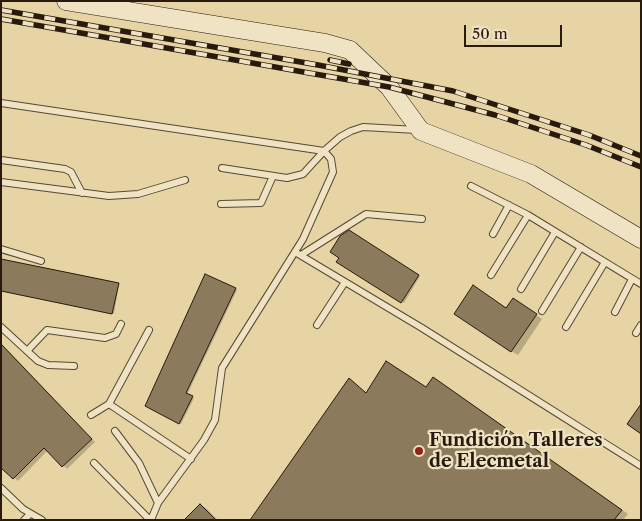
<!DOCTYPE html>
<html>
<head>
<meta charset="utf-8">
<style>
  body { margin:0 }
  #map { position:relative; width:642px; height:521px; overflow:hidden; background:#e6d4a4; font-family:"Libre Caslon Text",serif }
  canvas { display:block }
  .frame { position:absolute; inset:0; border:2px solid #281a0d; pointer-events:none }
  .scale { position:absolute; left:464px; top:25px; width:98px; height:22px; box-sizing:border-box; border:2px solid #281a0d; border-top:0; padding-left:6px; font-size:15px; line-height:18px; white-space:nowrap; color:#281a0d; -webkit-text-stroke:4px #efe3c4; paint-order:stroke }
</style>
</head>
<body>
<div id="map">
<canvas width="642" height="521"></canvas>
<div class="frame"></div>
<div class="scale">50 m</div>
</div>
<script>
const c = document.querySelector('canvas').getContext('2d');
c.lineJoin = 'round';
function fill(path, color) { c.fillStyle = color; c.fill(path, 'evenodd'); }
const toPath = rows => new Path2D(rows.map(r => 'M' + r).join(''));
function stroke(path, color, width, dash) { c.strokeStyle = color; c.lineWidth = width; c.lineCap = dash ? 'butt' : 'round'; c.setLineDash(dash || []); c.stroke(path); }
function drawText(font, color, halo, rows, align = 'center') {
  c.font = font + ' "Libre Caslon Text",serif'; c.lineWidth = 4.5; c.setLineDash([]); c.textBaseline = 'middle'; c.strokeStyle = halo; c.fillStyle = color; for (const [text, x, y, turn = 0] of rows) {
    c.save(); c.translate(x, y); c.rotate((+turn || 0) * Math.PI / 180); c.textAlign = isNaN(turn) ? turn : align; if (halo) c.strokeText(text, 0, 0); c.fillText(text, 0, 0); c.restore();
  }
}
fill(toPath([
  [349,232,420,276,404,303,338,261],
  [206,276,237,290,187,395,194,398,181,424,146,406],
  [119,284,114,314,1,291],
  [520,303,542,319,518,355,511,351,507,309],
  [1,343,95,442,67,469,48,450,18,481,1,466],
  [350,380,367,393,427,388,440,382,628,514,623,520,252,520],
  [201,505,207,509,218,520,186,520]
]), '#0003');
const building = toPath([
  [349,230,419,275,401,303,336,262,339,258,330,252,340,236,349,230],
  [1,259,119,283,112,314,1,291,1,259],
  [205,274,236,288,186,393,193,396,179,424,145,406,205,274],
  [473,285,506,308,513,298,537,314,511,352,454,314,473,285],
  [1,344,92,439,62,467,44,448,13,479,1,468,1,344],
  [386,361,426,387,433,377,622,510,614,520,250,520,349,378,366,393,386,361],
  [641,404,641,434,627,424,641,404],
  [200,504,216,520,184,520,200,504]
]);
fill(building, '#8b7b5c');
stroke(building, '#281a0d', 1);
const service = toPath([
  [1,103,324,151,331,159,333,172,303,239,222,368,215,420,204,440,158,503,151,520],
  [1,160,65,169,71,172,82,193],
  [222,168,287,178,303,174,324,151,340,137,351,131,363,127,417,130],
  [1,182,109,196,138,194,185,180],
  [471,186,528,215,641,284],
  [221,204,261,203,273,176],
  [493,234,509,205],
  [1,249,41,261],
  [295,252,422,328,641,466],
  [301,255,366,214,422,219],
  [491,275,528,215],
  [521,289,555,232],
  [542,311,581,247],
  [615,312,632,279],
  [317,325,345,282],
  [1,327,38,361,48,365,74,366],
  [566,327,605,262],
  [636,333,641,325],
  [27,351,47,330,105,338,116,334,121,324],
  [109,404,191,459],
  [91,415,109,404,149,330],
  [115,431,139,463,158,503],
  [94,463,150,520],
  [1,488,23,509,42,520],
  [24,520,30,514]
]);
const secondary = toPath([
  [66,1,325,43,350,50,389,87,421,131,531,174,641,239]
]);
stroke(service, '#584833', 8);
stroke(secondary, '#281a0d', 19);
stroke(service, '#efe3c4', 6);
stroke(secondary, '#efe3c4', 18);
const rail = toPath([
  [1,10,318,65,453,91,589,135,641,156],
  [1,19,389,87,495,115,586,145,641,167],
  [330,60,349,64]
]);
stroke(rail, '#281a0d', 5.5);
stroke(rail, '#efe3c4', 4, [11]);
for (const [x, y, r, color] of [
  [419,451,5,"#8f2418"]
]) { const dot = new Path2D(); dot.arc(x, y, r, 0, 2 * Math.PI); c.fillStyle = color; c.fill(dot); stroke(dot, '#efe3c4', 2); }
drawText('bold 18px', '#281a0d', '#efe3c4', [
  ["Fundición Talleres",429,441],
  ["de Elecmetal",429,462]
], 'left');
</script>
</body>
</html>
